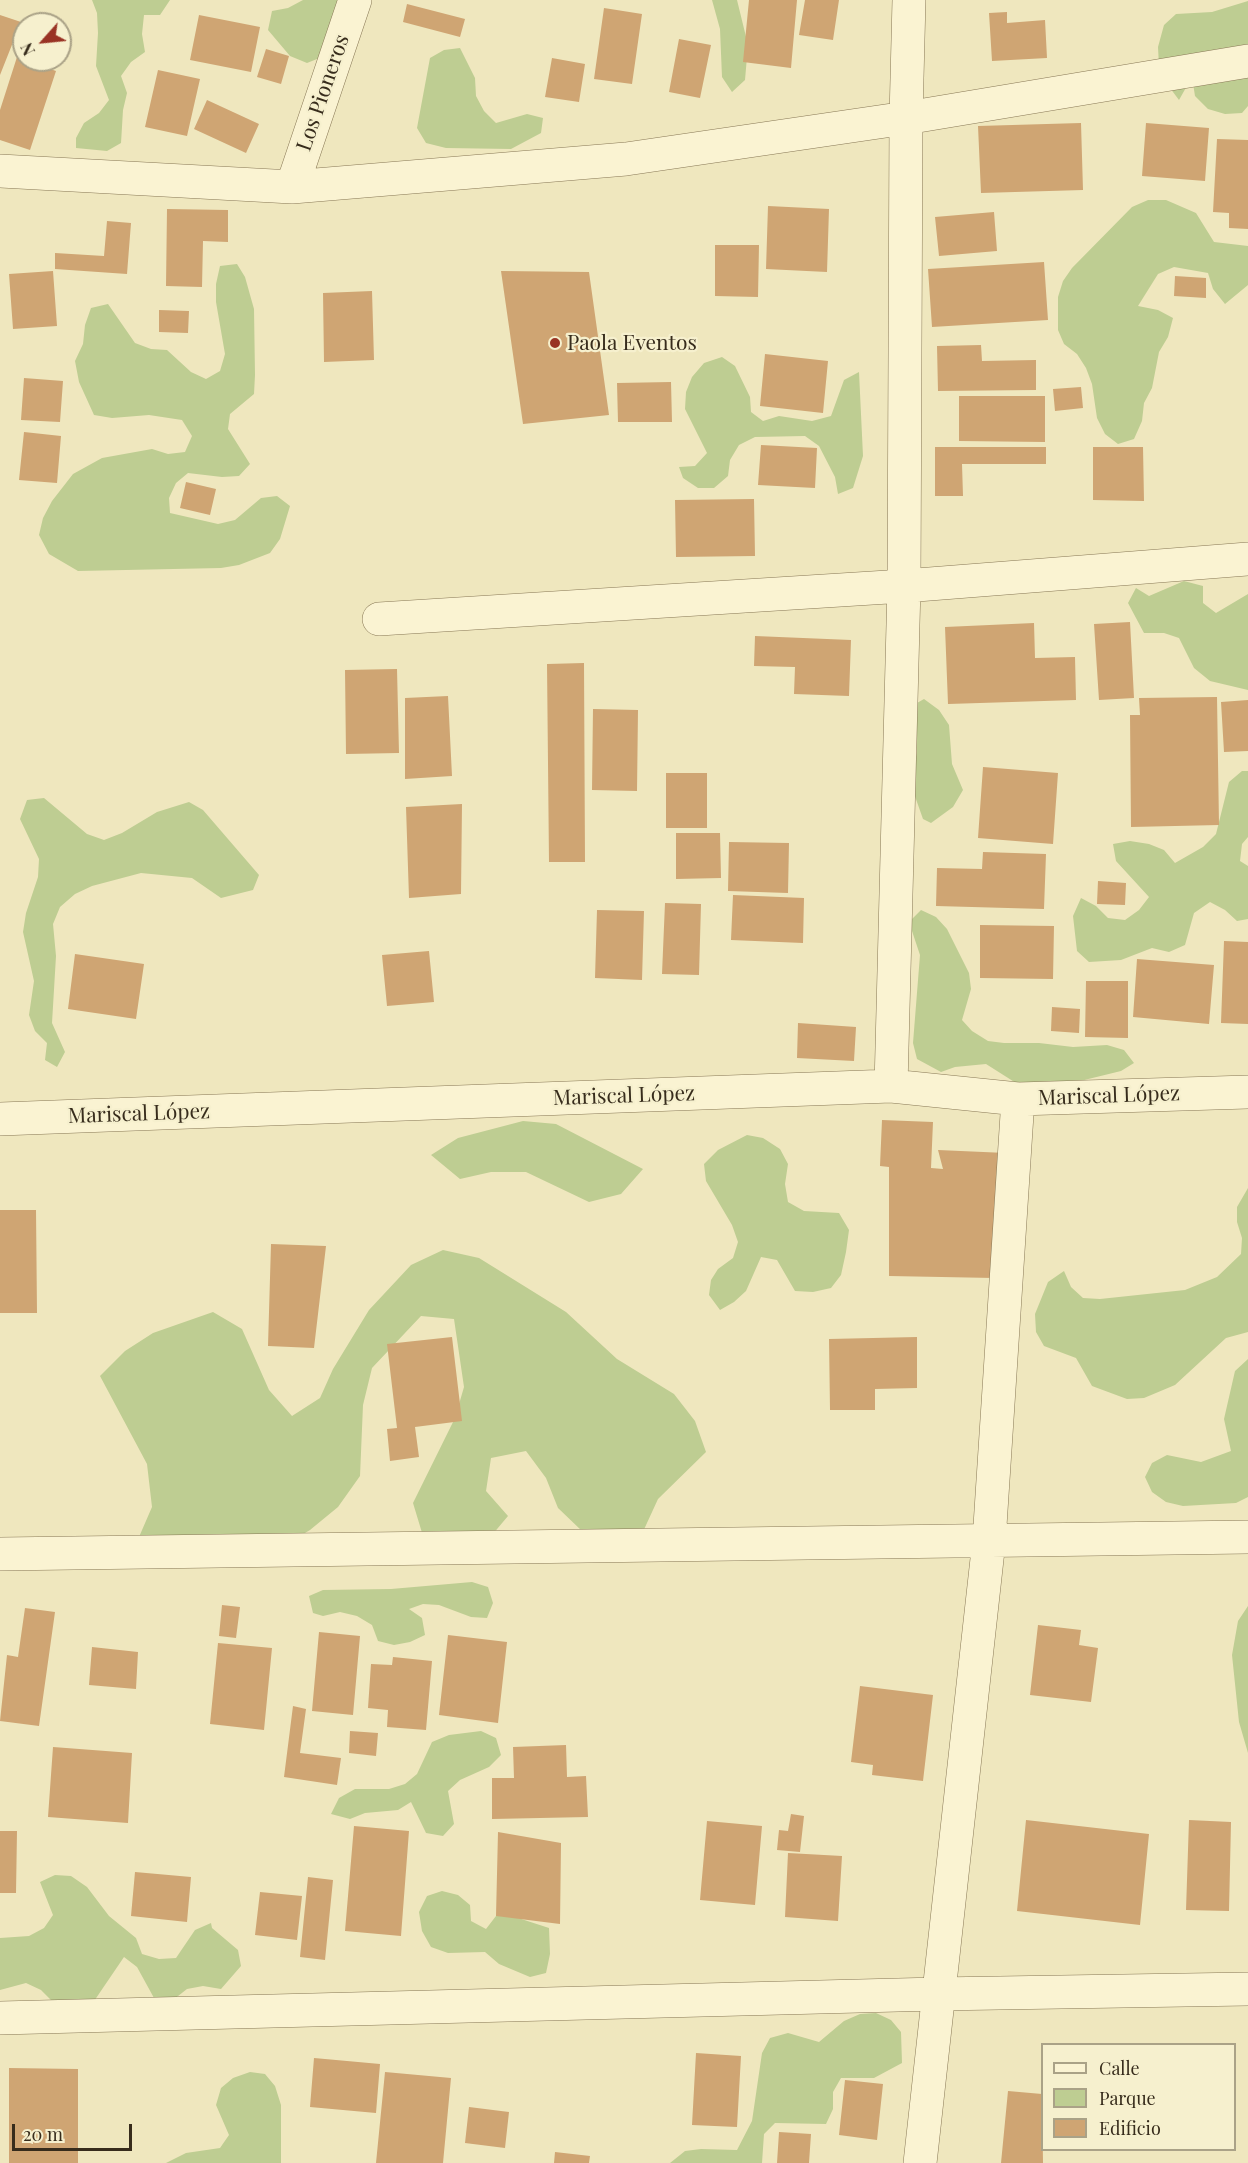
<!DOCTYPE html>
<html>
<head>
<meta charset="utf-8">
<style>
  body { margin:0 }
  #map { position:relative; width:1248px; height:2163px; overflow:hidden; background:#efe7be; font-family:"Playfair Display",serif }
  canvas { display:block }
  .legend { position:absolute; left:1041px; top:2043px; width:195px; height:108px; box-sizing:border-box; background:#f6f0ce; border:2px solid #aaa287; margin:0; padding:8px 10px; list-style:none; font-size:18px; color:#372c1c }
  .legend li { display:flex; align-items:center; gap:12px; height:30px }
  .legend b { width:30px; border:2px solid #aaa287 }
  .north { position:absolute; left:12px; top:12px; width:60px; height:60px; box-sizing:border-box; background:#f6f0ce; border:2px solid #aaa287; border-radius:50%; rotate:243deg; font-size:16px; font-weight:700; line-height:24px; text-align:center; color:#372c1c }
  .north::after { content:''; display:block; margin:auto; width:21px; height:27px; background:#993324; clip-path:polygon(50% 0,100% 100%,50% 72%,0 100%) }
  .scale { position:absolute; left:12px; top:2124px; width:120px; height:27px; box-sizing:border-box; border:3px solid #372c1c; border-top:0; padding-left:8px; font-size:18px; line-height:21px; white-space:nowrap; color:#372c1c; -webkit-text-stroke:4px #f6f0ce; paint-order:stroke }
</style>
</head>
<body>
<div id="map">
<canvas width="1248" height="2163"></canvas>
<ul class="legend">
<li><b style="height:8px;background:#faf3d2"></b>Calle</li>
<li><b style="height:16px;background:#becd92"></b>Parque</li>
<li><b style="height:16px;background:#cfa573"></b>Edificio</li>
</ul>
<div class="north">N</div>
<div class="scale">20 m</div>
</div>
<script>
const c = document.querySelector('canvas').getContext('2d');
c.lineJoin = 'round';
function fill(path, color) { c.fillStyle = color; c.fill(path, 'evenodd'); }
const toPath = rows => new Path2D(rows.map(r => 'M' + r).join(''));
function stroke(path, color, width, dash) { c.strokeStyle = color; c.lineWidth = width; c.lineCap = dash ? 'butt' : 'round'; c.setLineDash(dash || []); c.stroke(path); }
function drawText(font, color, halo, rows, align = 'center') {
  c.font = font + ' "Playfair Display",serif'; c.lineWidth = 4.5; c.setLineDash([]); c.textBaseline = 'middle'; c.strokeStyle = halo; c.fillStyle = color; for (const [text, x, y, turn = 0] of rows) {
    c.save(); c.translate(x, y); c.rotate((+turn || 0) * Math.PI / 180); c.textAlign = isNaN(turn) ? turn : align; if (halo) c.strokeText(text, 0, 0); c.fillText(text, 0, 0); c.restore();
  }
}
fill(toPath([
  [92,0,170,0,160,15,144,15,142,34,145,52,131,62,121,76,127,93,123,110,121,143,107,151,76,148,76,138,84,123,99,113,109,100,96,66,98,33,97,13],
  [303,0,342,0,322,57,307,63,290,56,268,30,272,11,288,8],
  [712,0,737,0,748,45,745,80,732,92,722,77,720,29],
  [1248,1,1248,106,1242,113,1225,114,1208,109,1195,96,1192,77,1179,100,1167,84,1159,66,1158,47,1164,25,1176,14,1212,12],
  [460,48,475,78,476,96,484,111,496,123,527,114,543,118,541,133,511,149,446,148,426,143,417,128,430,58,444,50],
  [1148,200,1166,200,1196,213,1214,242,1248,246,1248,285,1225,304,1213,289,1208,273,1174,267,1158,274,1138,306,1158,310,1173,318,1168,337,1159,352,1152,388,1144,403,1142,421,1134,439,1118,444,1105,434,1097,418,1092,384,1086,368,1077,354,1064,344,1058,330,1058,297,1063,281,1072,268,1132,207],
  [237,264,245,277,254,309,255,375,254,394,230,414,228,429,250,464,239,476,222,477,188,473,176,483,169,498,170,513,218,524,235,520,261,498,277,496,290,506,280,539,270,553,239,565,221,568,78,571,49,554,39,535,43,518,52,501,73,474,102,458,152,449,168,454,185,452,192,436,182,420,149,415,112,418,94,415,79,382,75,361,83,344,85,325,91,308,108,304,135,343,151,349,167,350,191,372,206,379,220,371,225,354,216,302,216,284,220,266],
  [722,357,735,366,750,397,751,412,763,421,779,416,812,421,831,416,844,380,859,372,863,456,853,488,838,494,835,477,819,446,805,436,755,437,739,445,730,460,728,476,714,488,698,488,683,478,679,467,695,466,707,453,685,409,686,392,692,377,704,363],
  [1184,581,1203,586,1203,603,1216,613,1248,594,1248,690,1210,681,1194,668,1179,638,1164,633,1144,633,1128,603,1136,588,1149,596],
  [924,699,939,710,949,725,952,764,963,790,953,807,931,823,923,819,911,785,917,751,912,727,917,703],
  [1242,771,1248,771,1248,837,1242,844,1240,861,1248,866,1248,919,1237,921,1225,910,1210,902,1194,913,1185,945,1169,952,1152,948,1121,960,1089,962,1077,951,1073,916,1081,898,1096,906,1108,918,1125,920,1139,910,1149,897,1116,861,1113,844,1130,841,1149,844,1164,850,1175,863,1203,847,1216,834,1229,782],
  [44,798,87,834,104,840,122,833,157,812,189,802,203,810,259,875,253,890,221,898,192,878,141,873,92,886,75,894,60,907,53,924,56,956,52,1023,65,1052,57,1067,45,1060,47,1043,35,1031,29,1015,34,981,23,932,26,913,38,877,39,859,20,819,27,800],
  [921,910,936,917,947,929,969,973,971,989,962,1020,972,1031,988,1041,1004,1043,1039,1043,1073,1047,1107,1045,1124,1050,1134,1063,1121,1071,1072,1083,1016,1083,986,1064,955,1067,941,1072,917,1059,913,1043,920,955,909,922],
  [523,1121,556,1124,643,1169,621,1194,589,1202,526,1172,491,1172,460,1179,431,1155,458,1138],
  [747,1135,763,1138,780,1149,788,1164,785,1184,788,1202,804,1211,839,1213,849,1230,846,1252,841,1275,831,1288,813,1292,795,1291,777,1260,761,1257,746,1291,734,1302,720,1310,709,1295,711,1280,718,1269,733,1258,738,1242,732,1225,706,1181,704,1164,718,1150],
  [1248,1188,1248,1332,1226,1338,1175,1385,1144,1398,1127,1399,1092,1386,1076,1358,1044,1346,1036,1332,1035,1314,1048,1282,1064,1271,1071,1287,1083,1298,1100,1299,1185,1290,1217,1277,1241,1254,1242,1238,1237,1222,1237,1207],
  [443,1250,479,1258,566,1312,617,1359,674,1394,695,1421,706,1452,658,1499,641,1536,582,1531,558,1508,546,1478,526,1451,491,1458,486,1491,508,1516,487,1541,423,1536,413,1503,455,1418,464,1387,454,1319,421,1316,372,1368,363,1405,360,1476,338,1507,310,1530,273,1552,139,1537,152,1507,147,1464,100,1376,125,1351,153,1333,213,1312,242,1329,269,1390,292,1416,320,1398,333,1369,369,1310,411,1265],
  [1248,1359,1248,1497,1236,1503,1183,1506,1166,1502,1152,1492,1145,1477,1152,1463,1167,1455,1201,1462,1231,1451,1224,1419,1235,1371],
  [472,1582,488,1587,493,1603,487,1618,471,1617,439,1605,423,1604,409,1609,422,1618,425,1635,410,1642,394,1645,378,1641,372,1625,357,1616,340,1612,323,1616,313,1613,309,1596,323,1590,391,1589],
  [1248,1606,1248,1753,1239,1722,1232,1655,1238,1621],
  [481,1731,496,1738,501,1755,489,1767,460,1780,448,1791,454,1824,443,1836,426,1833,411,1802,398,1810,365,1813,350,1819,331,1814,339,1798,355,1789,389,1789,405,1784,417,1774,432,1742,449,1735],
  [55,1875,71,1876,87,1887,109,1916,136,1938,142,1954,159,1959,176,1958,195,1930,211,1923,212,1928,238,1950,241,1966,221,1989,203,1986,187,1989,173,2000,154,1998,137,1967,124,1957,88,2010,53,2002,41,1990,26,1983,0,1990,0,1938,29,1936,44,1928,53,1915,40,1882],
  [442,1891,458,1895,470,1905,471,1921,486,1929,496,1916,512,1916,549,1928,550,1954,546,1973,530,1977,499,1964,485,1952,448,1953,431,1947,422,1931,419,1912,427,1896],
  [876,2013,891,2020,901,2032,902,2063,874,2078,841,2078,833,2092,833,2109,826,2124,775,2123,764,2134,762,2163,670,2163,685,2151,701,2149,737,2150,752,2121,762,2053,770,2038,788,2033,819,2042,844,2021,860,2014],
  [250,2072,265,2074,275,2086,281,2105,281,2163,166,2163,186,2153,220,2148,229,2135,216,2105,221,2088,233,2078]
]), '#becd92');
fill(toPath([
  [749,0,797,0,791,68,743,62],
  [805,0,839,0,833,40,799,35],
  [407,4,465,19,460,37,403,22],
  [604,8,642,14,632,84,594,79],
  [1007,12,1007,23,1045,20,1047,58,992,61,989,13],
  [0,15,21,22,0,75],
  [199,15,260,27,251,72,190,60],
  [679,39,711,45,700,98,669,92],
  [266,49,289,56,281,84,257,77],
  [17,57,56,71,30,150,0,140,0,110],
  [552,58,585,64,579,102,545,97],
  [158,70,200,79,187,136,145,127],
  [207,100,259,124,246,153,194,129],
  [1081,123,1083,190,981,193,978,126],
  [1146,123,1209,128,1205,181,1142,176],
  [1217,139,1248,140,1248,229,1229,228,1229,213,1213,212],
  [768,206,829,209,827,272,766,269],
  [167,209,228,210,228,242,203,241,202,287,166,286],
  [994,212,997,251,939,256,935,217],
  [107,221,131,223,127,274,55,269,55,253,104,256],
  [715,245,759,245,758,297,715,296],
  [1044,262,1048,320,932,327,928,269],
  [53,271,57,326,13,329,9,274],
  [501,271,589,272,609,415,523,424],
  [1175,276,1206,278,1206,298,1174,296],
  [372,291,374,360,324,362,323,293],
  [159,310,189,311,188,333,159,332],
  [981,345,982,361,1036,360,1036,390,938,391,937,346],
  [765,354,828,361,823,413,760,406],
  [24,378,63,381,60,422,21,420],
  [671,382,672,422,618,422,617,383],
  [1081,387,1083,408,1055,411,1053,389],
  [959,396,1045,396,1045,442,959,441],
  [24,432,61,436,57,483,19,480],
  [761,445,817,448,815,488,758,485],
  [935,447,1046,447,1046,464,962,464,963,496,935,496],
  [1093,447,1143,447,1144,501,1093,500],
  [186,482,216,489,210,515,180,508],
  [754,499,755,556,676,557,675,500],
  [1130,622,1134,698,1099,700,1094,624],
  [1034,623,1035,658,1075,657,1076,700,948,704,945,627],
  [755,636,851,640,849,696,794,694,795,667,754,666],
  [584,663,585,862,549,862,547,664],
  [397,669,399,753,346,754,345,670],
  [448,696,452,776,405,779,405,698],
  [1217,697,1219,825,1131,827,1130,715,1140,715,1139,698],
  [1248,700,1248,751,1224,752,1221,702],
  [593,709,638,710,637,791,592,790],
  [983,767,1058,773,1053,844,978,838],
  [666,773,707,773,707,828,666,828],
  [462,804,461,894,409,898,406,807],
  [676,833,720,833,721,878,676,879],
  [729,842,789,843,788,893,728,891],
  [983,852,1046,854,1044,909,936,906,937,868,982,869],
  [1098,881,1126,883,1125,905,1097,904],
  [733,895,804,898,803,943,731,940],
  [665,903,701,904,699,975,662,974],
  [597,910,644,911,642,980,595,978],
  [980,925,1054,926,1053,979,980,978],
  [1224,941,1248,942,1248,1024,1221,1023],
  [429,951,434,1002,387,1006,382,955],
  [75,954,144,964,136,1019,68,1009],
  [1137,959,1214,965,1209,1024,1133,1017],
  [1086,981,1128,981,1128,1038,1085,1037],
  [1052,1007,1080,1009,1079,1033,1051,1031],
  [798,1023,856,1027,854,1061,797,1058],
  [882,1120,933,1122,931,1168,943,1169,938,1150,1006,1153,994,1278,889,1276,889,1167,880,1166],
  [0,1210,36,1210,37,1313,0,1313],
  [271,1244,326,1246,314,1348,268,1346],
  [452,1337,462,1421,415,1427,419,1457,390,1461,387,1429,397,1428,387,1344],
  [917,1337,917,1388,875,1389,875,1410,830,1410,829,1339],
  [222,1605,240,1607,236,1638,219,1636],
  [25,1608,55,1612,39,1726,0,1721,7,1655,18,1657],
  [1038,1625,1081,1630,1079,1645,1098,1648,1091,1702,1030,1695],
  [319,1632,360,1636,353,1715,312,1711],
  [448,1635,507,1642,498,1723,439,1715],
  [218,1643,272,1648,264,1730,210,1724],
  [92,1647,138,1652,136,1689,89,1685],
  [393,1657,432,1661,426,1730,387,1727,388,1710,368,1708,371,1664,392,1665],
  [860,1686,933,1695,923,1781,872,1775,873,1765,851,1762],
  [293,1706,306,1709,300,1753,341,1758,337,1785,284,1777],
  [350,1731,378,1733,376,1756,349,1753],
  [566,1745,567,1777,586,1776,588,1817,492,1819,492,1778,514,1778,513,1747],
  [53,1747,132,1753,128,1823,48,1817],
  [791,1814,804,1816,800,1852,777,1850,779,1830,788,1831],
  [1026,1820,1149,1834,1140,1925,1017,1911],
  [1189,1820,1231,1822,1229,1911,1186,1910],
  [707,1821,762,1826,755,1905,700,1900],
  [354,1826,409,1831,401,1936,345,1931],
  [0,1831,17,1831,16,1893,0,1893],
  [498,1832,561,1843,560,1924,496,1916],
  [788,1853,842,1856,838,1921,785,1917],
  [135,1872,191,1877,187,1922,131,1916],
  [308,1877,333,1880,325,1960,300,1957],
  [260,1892,302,1896,297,1940,255,1935],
  [696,2053,741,2056,737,2127,692,2125],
  [314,2058,380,2064,376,2113,310,2107],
  [9,2068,78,2069,78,2163,9,2163],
  [385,2072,451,2078,443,2163,376,2163],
  [845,2080,883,2084,877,2140,839,2135],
  [1008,2091,1042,2094,1043,2163,1001,2163],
  [469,2107,509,2112,505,2148,465,2143],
  [779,2132,811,2134,809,2163,777,2163],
  [555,2152,590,2156,589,2163,554,2163]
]), '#cfa573');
const minor = toPath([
  [0,171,292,187,626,159,906,118,1248,61],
  [292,187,355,0],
  [379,619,904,586,1248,559],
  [891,1086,904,586,906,118,909,0],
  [0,1119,891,1086,1018,1099,1248,1092],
  [0,1554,1248,1537],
  [0,2018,937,1994,1248,1989],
  [920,2163,989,1541,1018,1099]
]);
stroke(minor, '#887856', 34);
stroke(minor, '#faf3d2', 33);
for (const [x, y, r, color] of [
  [555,343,6,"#993324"]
]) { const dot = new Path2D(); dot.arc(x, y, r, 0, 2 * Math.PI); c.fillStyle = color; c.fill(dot); stroke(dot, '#f6f0ce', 2); }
drawText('21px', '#372c1c', '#f6f0ce', [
  ["Los Pioneros",323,93,-71],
  ["Mariscal López",624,1096,-2],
  ["Mariscal López",1109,1096,-2],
  ["Mariscal López",139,1114,-2]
]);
drawText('21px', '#372c1c', '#f6f0ce', [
  ["Paola Eventos",567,343]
], 'left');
</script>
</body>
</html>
